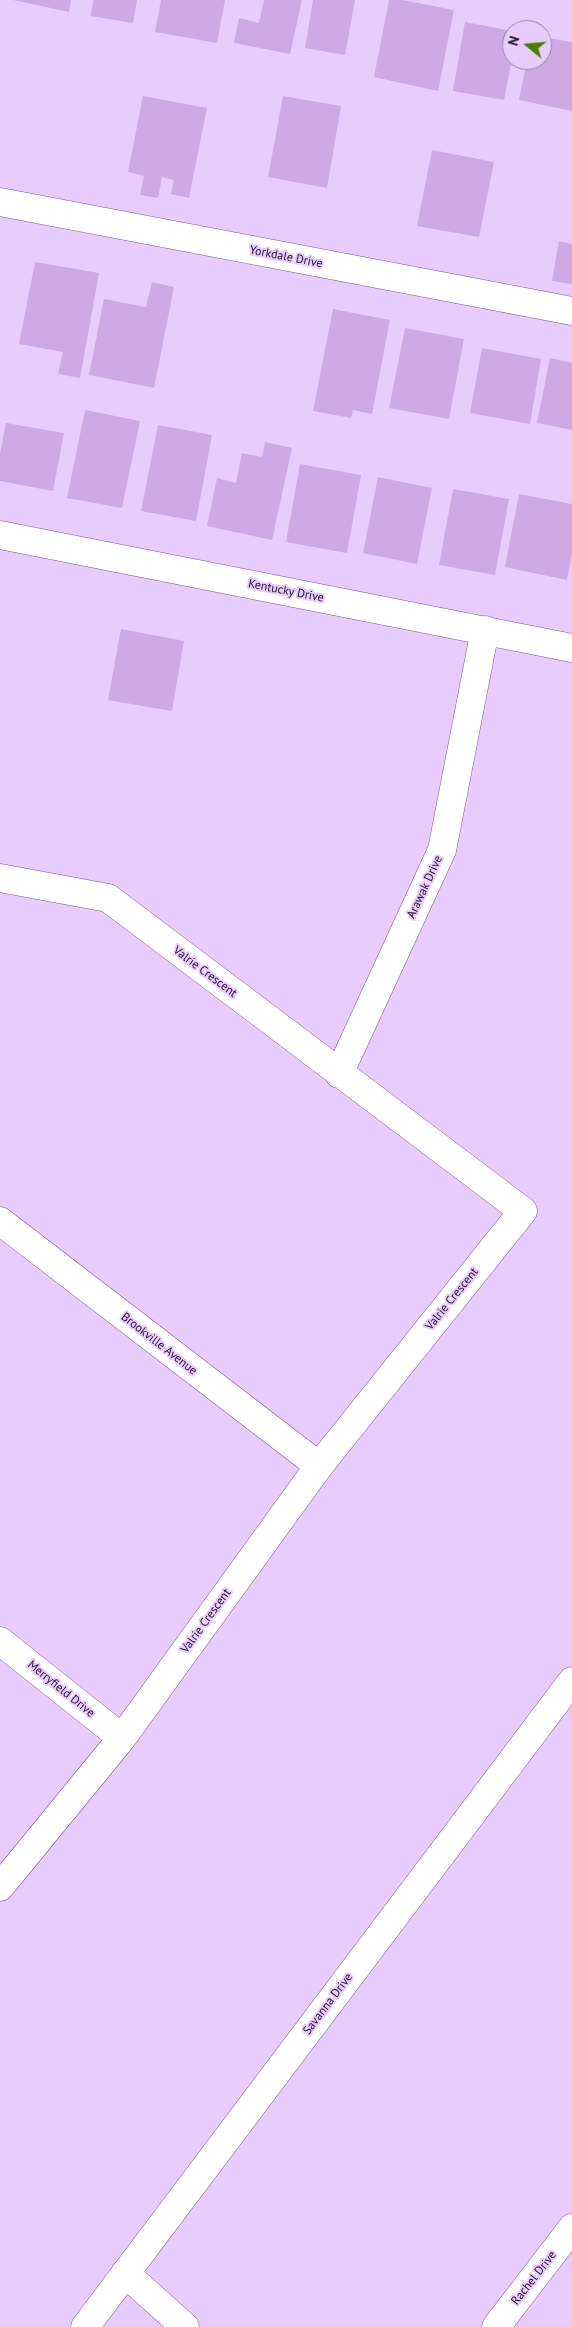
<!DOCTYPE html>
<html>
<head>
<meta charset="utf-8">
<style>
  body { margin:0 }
  #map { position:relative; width:572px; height:2327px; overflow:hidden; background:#e8ccfd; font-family:"PT Sans",sans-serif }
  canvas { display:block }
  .north { position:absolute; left:502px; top:20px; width:50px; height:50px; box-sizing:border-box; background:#e8ccfd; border:1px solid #9982a9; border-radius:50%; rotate:287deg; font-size:14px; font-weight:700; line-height:20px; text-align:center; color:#22142a }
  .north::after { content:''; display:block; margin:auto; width:18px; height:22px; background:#4d7b02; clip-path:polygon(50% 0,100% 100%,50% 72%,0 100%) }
</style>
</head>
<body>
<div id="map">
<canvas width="572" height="2327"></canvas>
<div class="north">N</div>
</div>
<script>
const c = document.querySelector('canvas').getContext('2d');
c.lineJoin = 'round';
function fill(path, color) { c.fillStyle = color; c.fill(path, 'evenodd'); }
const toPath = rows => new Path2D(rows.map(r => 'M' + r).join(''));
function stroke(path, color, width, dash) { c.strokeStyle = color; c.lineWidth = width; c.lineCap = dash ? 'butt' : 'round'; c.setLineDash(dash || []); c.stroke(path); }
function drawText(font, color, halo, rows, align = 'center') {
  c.font = font + ' "PT Sans",sans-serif'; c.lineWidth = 4; c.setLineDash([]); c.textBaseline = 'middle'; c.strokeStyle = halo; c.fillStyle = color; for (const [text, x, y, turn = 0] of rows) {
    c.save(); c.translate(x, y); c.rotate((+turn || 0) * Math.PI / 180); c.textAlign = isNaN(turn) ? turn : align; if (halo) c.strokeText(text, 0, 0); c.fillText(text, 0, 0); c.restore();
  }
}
fill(toPath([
  [13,0,71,0,69,12],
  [93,0,137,0,133,23,91,16],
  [161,0,225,0,217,43,155,32],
  [264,0,302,0,290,54,234,43,239,18,259,23],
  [313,0,355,0,345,55,305,48],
  [389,0,402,0,454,10,438,91,374,77],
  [465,22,512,31,512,59,504,100,453,91],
  [542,37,572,42,572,111,519,100,527,60,542,60],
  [143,96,207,108,189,198,171,194,174,180,162,177,158,198,140,195,144,176,128,172],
  [283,96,341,106,327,188,268,177],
  [432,150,494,162,479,237,417,226],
  [559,241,572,244,572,284,552,281],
  [35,262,99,273,80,378,58,374,63,352,19,344],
  [152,282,174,287,154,388,89,375,104,299,146,307],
  [333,309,390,320,372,414,353,410,351,418,313,411],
  [405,328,464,339,449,419,389,408],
  [482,348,541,359,530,424,470,413],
  [550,358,572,363,572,430,537,423],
  [85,410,140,421,122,508,67,498],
  [6,423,64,433,53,491,0,481,0,453],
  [158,425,212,435,196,521,141,511],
  [265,442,292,448,272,540,207,526,217,478,236,483,242,453,262,457],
  [300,464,361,475,347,553,286,542],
  [378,477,432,488,417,564,363,553],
  [453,489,509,499,495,575,439,565],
  [519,494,572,504,572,553,567,580,505,567],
  [121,629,184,641,172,711,108,700]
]), '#cdaae5');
const minor = toPath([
  [0,202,572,311],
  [0,535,572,648],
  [0,878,108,898,523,1211,319,1466,122,1738,0,1887],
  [339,1074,442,850,485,630],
  [0,1221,319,1466],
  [0,1641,122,1738],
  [125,2273,185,2327],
  [85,2327,572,1681],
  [496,2327,572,2228]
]);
stroke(minor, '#7a598f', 29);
stroke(minor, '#fff', 28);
drawText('12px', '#22142a', '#e8ccfd', [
  ["Yorkdale Drive",286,257,11],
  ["Kentucky Drive",286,591,11],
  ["Arawak Drive",425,887,-65],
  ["Valrie Crescent",205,972,37],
  ["Valrie Crescent",452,1299,-51],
  ["Brookville Avenue",159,1344,38],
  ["Valrie Crescent",206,1621,-54],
  ["Merryfield Drive",61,1689,39],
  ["Savanna Drive",328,2004,-53],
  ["Rachel Drive",534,2278,-52]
]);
</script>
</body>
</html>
